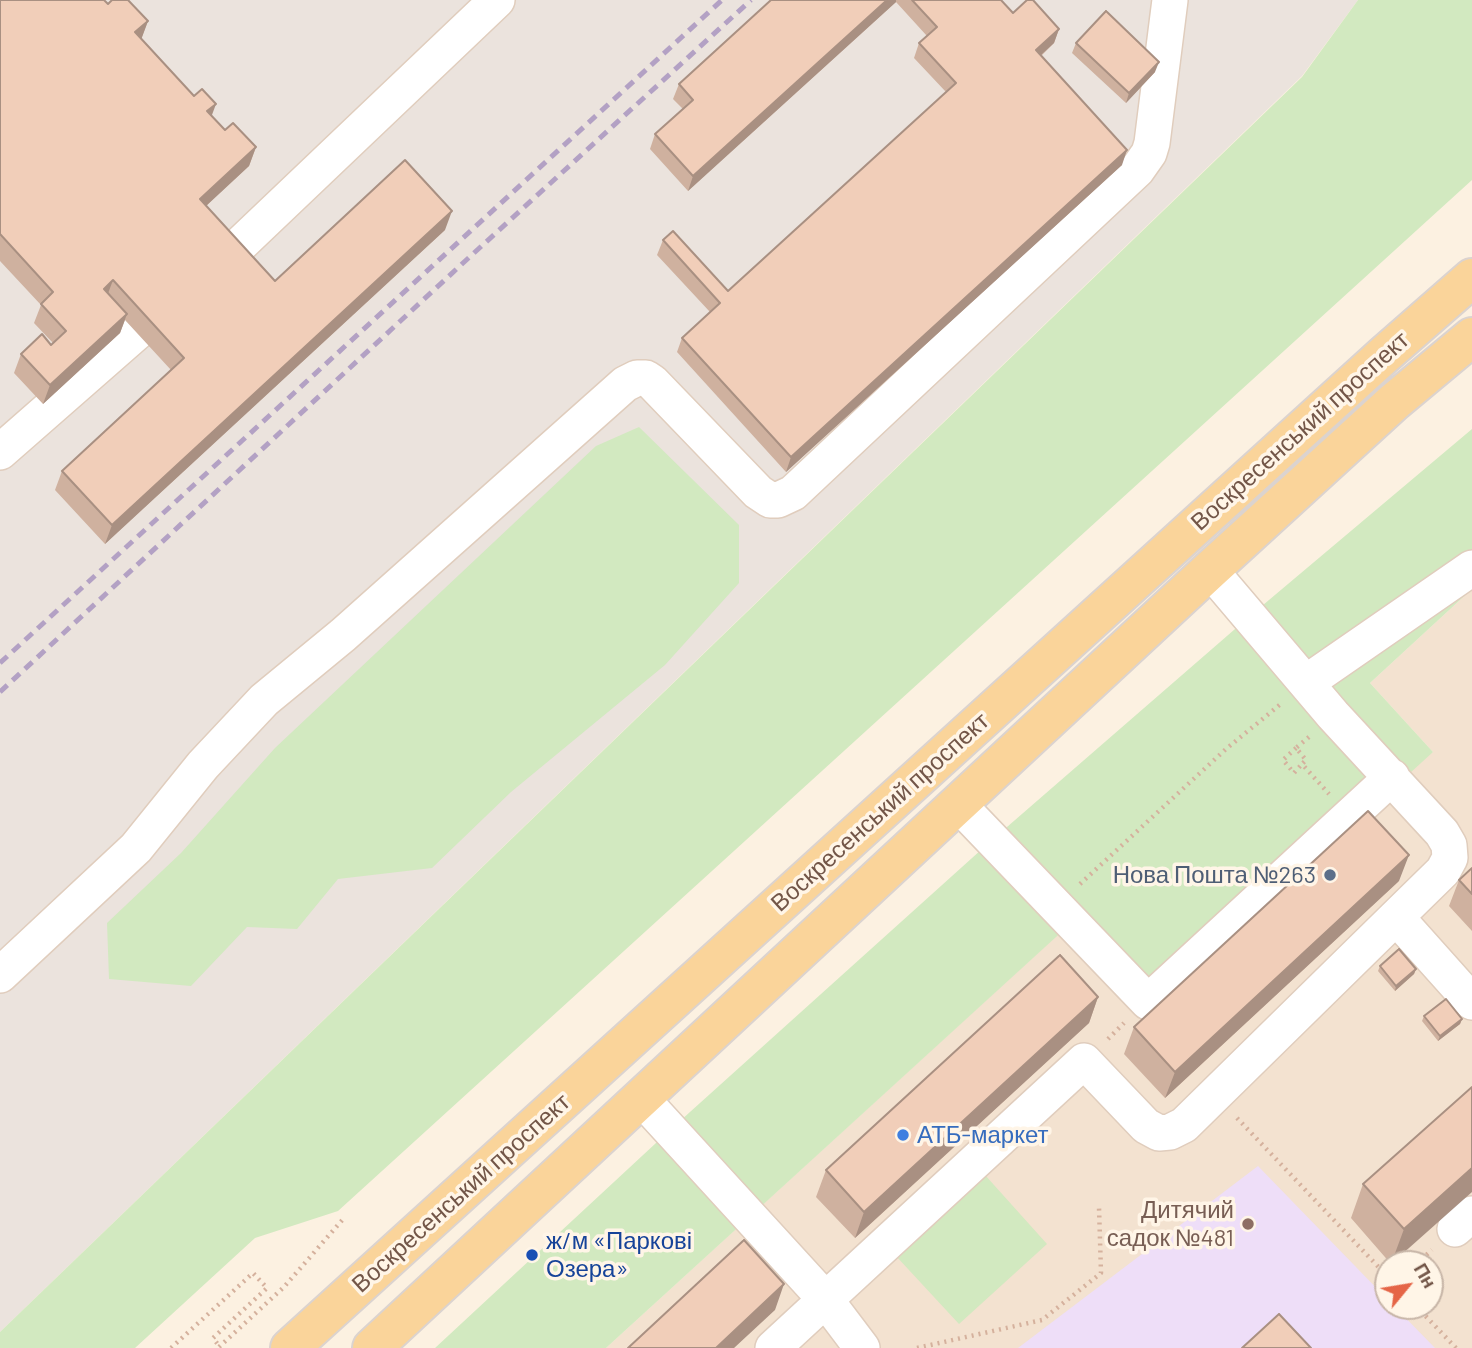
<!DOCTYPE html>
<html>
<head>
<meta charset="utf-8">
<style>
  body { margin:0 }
  #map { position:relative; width:1472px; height:1348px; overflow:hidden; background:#fcf1e1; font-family:Barlow,sans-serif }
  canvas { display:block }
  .north { position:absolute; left:1374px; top:1250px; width:70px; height:70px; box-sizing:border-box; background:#fff5e7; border:2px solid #c7b5a7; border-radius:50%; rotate:60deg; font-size:19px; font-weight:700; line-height:28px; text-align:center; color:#735648 }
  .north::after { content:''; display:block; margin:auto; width:24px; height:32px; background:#e56547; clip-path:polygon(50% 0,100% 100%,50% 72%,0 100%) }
</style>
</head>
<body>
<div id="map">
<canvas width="1472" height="1348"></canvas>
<div class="north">Пн</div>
</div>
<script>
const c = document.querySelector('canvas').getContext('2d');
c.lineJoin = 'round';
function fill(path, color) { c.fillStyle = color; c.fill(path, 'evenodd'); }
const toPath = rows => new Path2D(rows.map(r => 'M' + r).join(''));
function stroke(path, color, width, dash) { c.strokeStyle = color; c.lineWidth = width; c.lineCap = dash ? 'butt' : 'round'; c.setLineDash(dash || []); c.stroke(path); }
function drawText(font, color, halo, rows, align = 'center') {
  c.font = font + ' Barlow,sans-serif'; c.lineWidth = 7; c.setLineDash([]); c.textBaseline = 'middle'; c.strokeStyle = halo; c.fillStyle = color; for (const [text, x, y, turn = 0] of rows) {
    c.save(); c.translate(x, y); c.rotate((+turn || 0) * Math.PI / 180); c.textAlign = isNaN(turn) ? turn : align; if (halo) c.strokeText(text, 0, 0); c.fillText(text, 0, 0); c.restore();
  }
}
fill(toPath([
  [1472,589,1472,1348,606,1348,1079,915,1433,752,1370,683],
  [1388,1264,1430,1264,1430,1306,1388,1306]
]), '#f3e2d0');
fill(toPath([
  [0,0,1358,0,1302,76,0,1332]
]), '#ebe3dd');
fill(toPath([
  [1258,1166,1388,1300,1388,1306,1394,1306,1435,1348,1018,1348]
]), '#eedef8');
fill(toPath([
  [1358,0,1472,0,1472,180,338,1211,255,1238,135,1348,0,1348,0,1332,1302,77],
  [639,427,739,525,739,583,665,665,511,792,432,868,338,879,297,929,247,927,191,986,109,979,107,923,181,853,275,748,596,446],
  [1472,429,1472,589,1370,683,1433,752,1159,1002,1079,916,606,1348,435,1348,670,1130,992,840,1250,616],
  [985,1175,1047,1244,959,1324,896,1256]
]), '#d2e9c0');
const minor = toPath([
  [228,256,497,0],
  [0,452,137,332],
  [1210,570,1333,715,1442,833,1449,845,1450,858,1443,871,1396,917,1472,1002],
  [1307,682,1472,568],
  [958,804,1148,1002,1392,777],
  [0,975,136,848,203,765,264,700,343,635,625,384,637,378,646,378,652,382,758,492,770,500,778,500,793,493,1137,170,1149,153,1152,143,1170,0],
  [642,1099,825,1299,862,1348],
  [1455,1229,1472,1214],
  [773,1348,1084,1061,1146,1126,1159,1133,1170,1132,1184,1125,1396,917]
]);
const major = toPath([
  [290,1348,1384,355,1472,278],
  [372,1348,1210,570,1395,401,1472,337]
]);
stroke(minor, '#e0cdbd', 38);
stroke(major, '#dbd3cf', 42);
stroke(toPath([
  [1309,737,1296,748,1306,760,1302,764,1329,794],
  [1296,748,1283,760,1294,773,1302,764],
  [1080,884,1226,749,1282,703],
  [1108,1039,1124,1023],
  [1237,1118,1388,1277],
  [1416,1264,1432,1250],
  [1416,1306,1456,1348],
  [219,1347,284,1287,344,1218],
  [171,1348,253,1273,267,1288,213,1338,220,1347],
  [917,1348,1042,1320,1101,1273,1099,1207]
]), '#d5b19d', 4.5, [2, 5]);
stroke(minor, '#fff', 35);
stroke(major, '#fad49a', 38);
stroke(toPath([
  [0,663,722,0],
  [0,692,463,263,751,0]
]), '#b3a1c4', 5, [10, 7]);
fill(toPath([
  [0,0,108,4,148,21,141,39,225,130,256,147,249,166,206,206,275,281,445,230,105,544,55,490,62,471,171,370,125,320,120,333,43,404,14,373,21,354,51,345,53,343,34,323,41,305,0,261],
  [771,0,1001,0,1013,13,1059,29,1054,43,1041,56,1122,165,786,472,677,352,682,338,710,312,657,255,663,240,728,291,946,92,914,58,919,43,927,36,896,2,688,191,650,149,655,134,683,109,673,99,679,84],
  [1076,43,1155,72,1126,103,1072,53],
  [1472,868,1472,931,1449,906,1459,880],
  [1399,881,1165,1098,1124,1054,1134,1027],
  [1380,966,1416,969,1414,974,1395,991,1378,971],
  [1098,997,1089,1023,855,1238,816,1197,826,1170],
  [1424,1016,1462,1019,1460,1024,1438,1041,1422,1021],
  [1472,1087,1391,1264,1351,1218,1363,1184]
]), '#cfb19f');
fill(toPath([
  [887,0,896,0,896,2,688,191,693,176],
  [148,21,141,40,135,32],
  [1059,29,1054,43,1030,65,1036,50],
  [1159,62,1155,72,1126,103,1129,93],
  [216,104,209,123,207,111],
  [256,147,249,166,193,218,200,199],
  [1127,150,1122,165,786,472,791,457],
  [452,211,445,230,105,544,112,525],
  [113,280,106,299,104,289],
  [127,314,120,333,43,404,50,385],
  [1409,855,1399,881,1165,1098,1175,1072],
  [1416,969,1414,974,1395,991,1396,986],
  [1098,997,1089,1023,855,1238,864,1212],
  [1462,1019,1460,1024,1438,1041,1440,1036],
  [1472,1168,1472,1192,1391,1264,1404,1229],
  [784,1284,775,1310,734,1348,716,1348]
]), '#a99082');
const building = toPath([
  [0,0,104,0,108,4,112,0,128,0,148,21,135,32,194,96,202,89,216,104,207,111,225,130,233,123,256,147,200,199,275,281,405,160,452,211,112,525,62,471,184,358,113,280,104,289,127,314,50,385,21,354,42,334,51,345,66,331,41,304,53,292,0,234,0,0],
  [771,0,887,0,693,176,655,134,693,100,679,84,771,0],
  [912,0,1001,0,1013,13,1027,0,1033,0,1059,29,1036,50,1127,150,791,457,682,338,720,303,663,240,673,231,728,291,956,83,919,43,937,27,912,0],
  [1106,11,1159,62,1129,93,1076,43,1106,11],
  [1368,811,1409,855,1175,1072,1134,1027,1368,811],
  [1472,868,1472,894,1459,880,1472,868],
  [1399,949,1416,969,1396,986,1380,966,1399,949],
  [1060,955,1098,997,864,1212,826,1170,1060,955],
  [1446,999,1462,1019,1440,1036,1424,1016,1446,999],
  [1472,1087,1472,1168,1404,1229,1363,1184,1472,1087],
  [744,1240,784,1284,716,1348,628,1348,744,1240],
  [1279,1314,1311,1348,1242,1348,1279,1314]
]);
fill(building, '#f1ceb9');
stroke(building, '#a99082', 2);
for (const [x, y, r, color] of [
  [1330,875,7,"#5c6f8a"],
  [903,1135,7,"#3f7fe0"],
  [1248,1224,7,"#8d6e63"],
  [532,1255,7,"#1a4fb4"]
]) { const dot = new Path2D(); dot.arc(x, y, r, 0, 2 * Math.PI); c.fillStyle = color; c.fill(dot); stroke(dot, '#fff5e7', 2.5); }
drawText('24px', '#735648', '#fff5e7', [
  ["Воскресенський проспект",1300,431,-42],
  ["Воскресенський проспект",880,812,-42],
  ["Воскресенський проспект",461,1193,-42]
]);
drawText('24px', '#4e5e75', '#fff5e7', [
  ["Нова Пошта №263",1316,875]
], 'right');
drawText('24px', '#366cbe', '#fff5e7', [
  ["АТБ-маркет",917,1135]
], 'left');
drawText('24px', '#785e54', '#fff5e7', [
  ["Дитячий",1234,1210],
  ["садок №481",1234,1238]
], 'right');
drawText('24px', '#164399', '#fff5e7', [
  ["ж/м «Паркові",546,1241],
  ["Озера»",546,1269]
], 'left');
</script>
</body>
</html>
